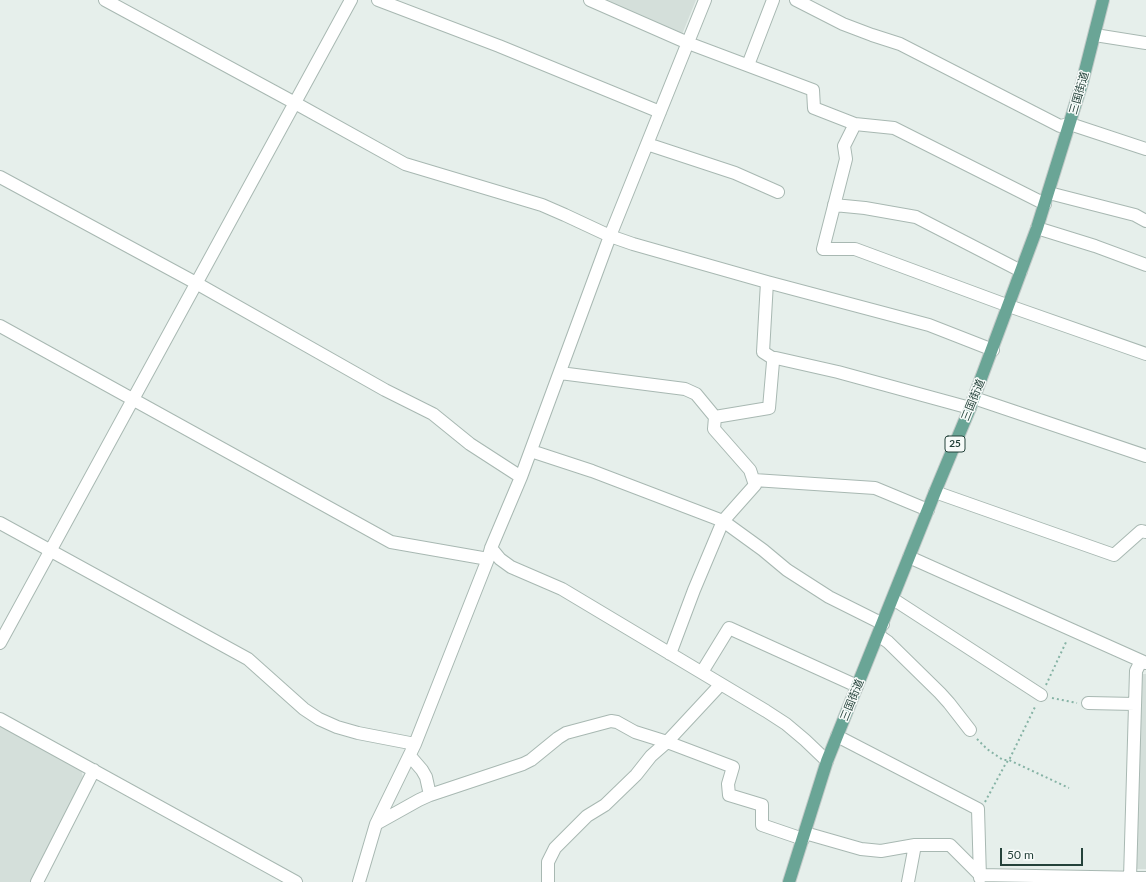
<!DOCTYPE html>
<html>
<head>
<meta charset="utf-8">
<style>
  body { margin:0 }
  #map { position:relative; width:1146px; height:882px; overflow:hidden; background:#e6efeb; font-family:Lato,sans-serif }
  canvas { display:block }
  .scale { position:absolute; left:1000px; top:848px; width:83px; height:18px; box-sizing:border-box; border:2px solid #24423a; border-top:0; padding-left:5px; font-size:12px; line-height:14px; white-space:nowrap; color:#24423a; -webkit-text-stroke:3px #f7fbf9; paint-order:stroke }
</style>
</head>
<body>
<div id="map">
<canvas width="1146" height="882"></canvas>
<div class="scale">50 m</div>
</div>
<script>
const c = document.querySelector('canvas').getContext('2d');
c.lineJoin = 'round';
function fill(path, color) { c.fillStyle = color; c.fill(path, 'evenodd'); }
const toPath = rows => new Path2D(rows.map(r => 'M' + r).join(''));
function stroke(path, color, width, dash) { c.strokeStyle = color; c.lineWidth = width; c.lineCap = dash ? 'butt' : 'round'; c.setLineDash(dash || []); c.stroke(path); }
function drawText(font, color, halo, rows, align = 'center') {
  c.font = font + ' Lato,"Noto Sans JP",sans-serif'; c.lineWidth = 3; c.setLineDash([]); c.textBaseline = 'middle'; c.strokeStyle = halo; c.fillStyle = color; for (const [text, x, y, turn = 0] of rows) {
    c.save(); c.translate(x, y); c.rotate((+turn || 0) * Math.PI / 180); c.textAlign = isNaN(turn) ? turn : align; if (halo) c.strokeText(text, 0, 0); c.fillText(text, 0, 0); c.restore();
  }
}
fill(toPath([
  [597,0,696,0,681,37],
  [1140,674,1146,674,1146,869,1135,869],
  [0,725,81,768,84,783,33,882,0,882]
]), '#d4dfda');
const minor = toPath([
  [105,0,295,103,405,164,542,205,565,215,610,236,633,244,767,282,929,325,993,350],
  [378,0,499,46,660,112],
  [590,0,688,43,813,90,814,108,855,124,894,128,1045,204],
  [796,0,843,24,872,35,900,44,1060,126,1070,124,1146,149],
  [1095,35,1146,43],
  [748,65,773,0],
  [855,124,844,146,846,159,823,249,855,249,1009,306,1146,354],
  [647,144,735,173,778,192],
  [0,177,196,283,385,390,433,414,470,444,521,477],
  [1049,193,1135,215,1146,221],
  [834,205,865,208,916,217,1021,271],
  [1037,228,1095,246,1146,265],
  [767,282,763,352,774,359],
  [0,326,391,542,488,559],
  [560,373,685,389,696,394,715,417,714,429,750,470,755,485,723,521,694,590,670,654],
  [974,398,1146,456],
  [715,417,769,408,773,362,776,358,838,372,970,408],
  [531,451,592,471,723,521,763,550,787,570,829,597,883,624],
  [754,480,875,488,928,510],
  [935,492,1114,555,1141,531,1146,532],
  [0,523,248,659,304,709,319,719,337,727,358,733,415,744],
  [491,548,500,559,511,567,562,589,766,711,786,724,805,740,827,761],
  [909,557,1146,663],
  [893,599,1041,695],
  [878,635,888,642,940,693,949,703,970,730],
  [0,643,351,0],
  [702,672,729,628,857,686],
  [1088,703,1135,704],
  [0,719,296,882],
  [837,736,978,809,980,878],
  [410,756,422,770,426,777,430,795],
  [376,824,419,800,430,795,523,764,531,760,558,738,566,733,611,721,617,722,635,732,667,742,733,767,728,784,729,795,762,805,762,825,803,839],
  [805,833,861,849,881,851,915,845,950,845,980,875,1146,878],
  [1130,878,1136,671,1141,661],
  [37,882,94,770],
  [359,882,376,824,415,744,488,559,491,548,521,477,610,236,705,0],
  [548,882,548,862,555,848,587,816,605,805,636,775,651,756,667,742,721,684],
  [908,882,915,845]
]);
const major = toPath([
  [789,882,827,761,935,492,970,408,1037,228,1082,83,1103,0]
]);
stroke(minor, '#a8b8b2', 14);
stroke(major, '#c2cac8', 14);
stroke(toPath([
  [1046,685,1067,640],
  [1052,698,1077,703],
  [977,739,987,749,1003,760,1009,760,1069,788],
  [985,802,1006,763,1009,760,1036,705]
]), '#86b3a5', 2, [2, 3]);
stroke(minor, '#fff', 12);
stroke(major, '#6aa596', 12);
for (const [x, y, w] of [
  [955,444,20]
]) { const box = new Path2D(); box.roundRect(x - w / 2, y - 8, w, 16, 3); c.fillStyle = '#f7fbf9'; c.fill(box); stroke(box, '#24423a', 1); }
drawText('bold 10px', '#24423a', null, [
  ["25",955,444]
]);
drawText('11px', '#24423a', '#f7fbf9', [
  ["三国街道",1079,93,-74],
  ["三国街道",973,400,-68],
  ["三国街道",852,700,-68]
]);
</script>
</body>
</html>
